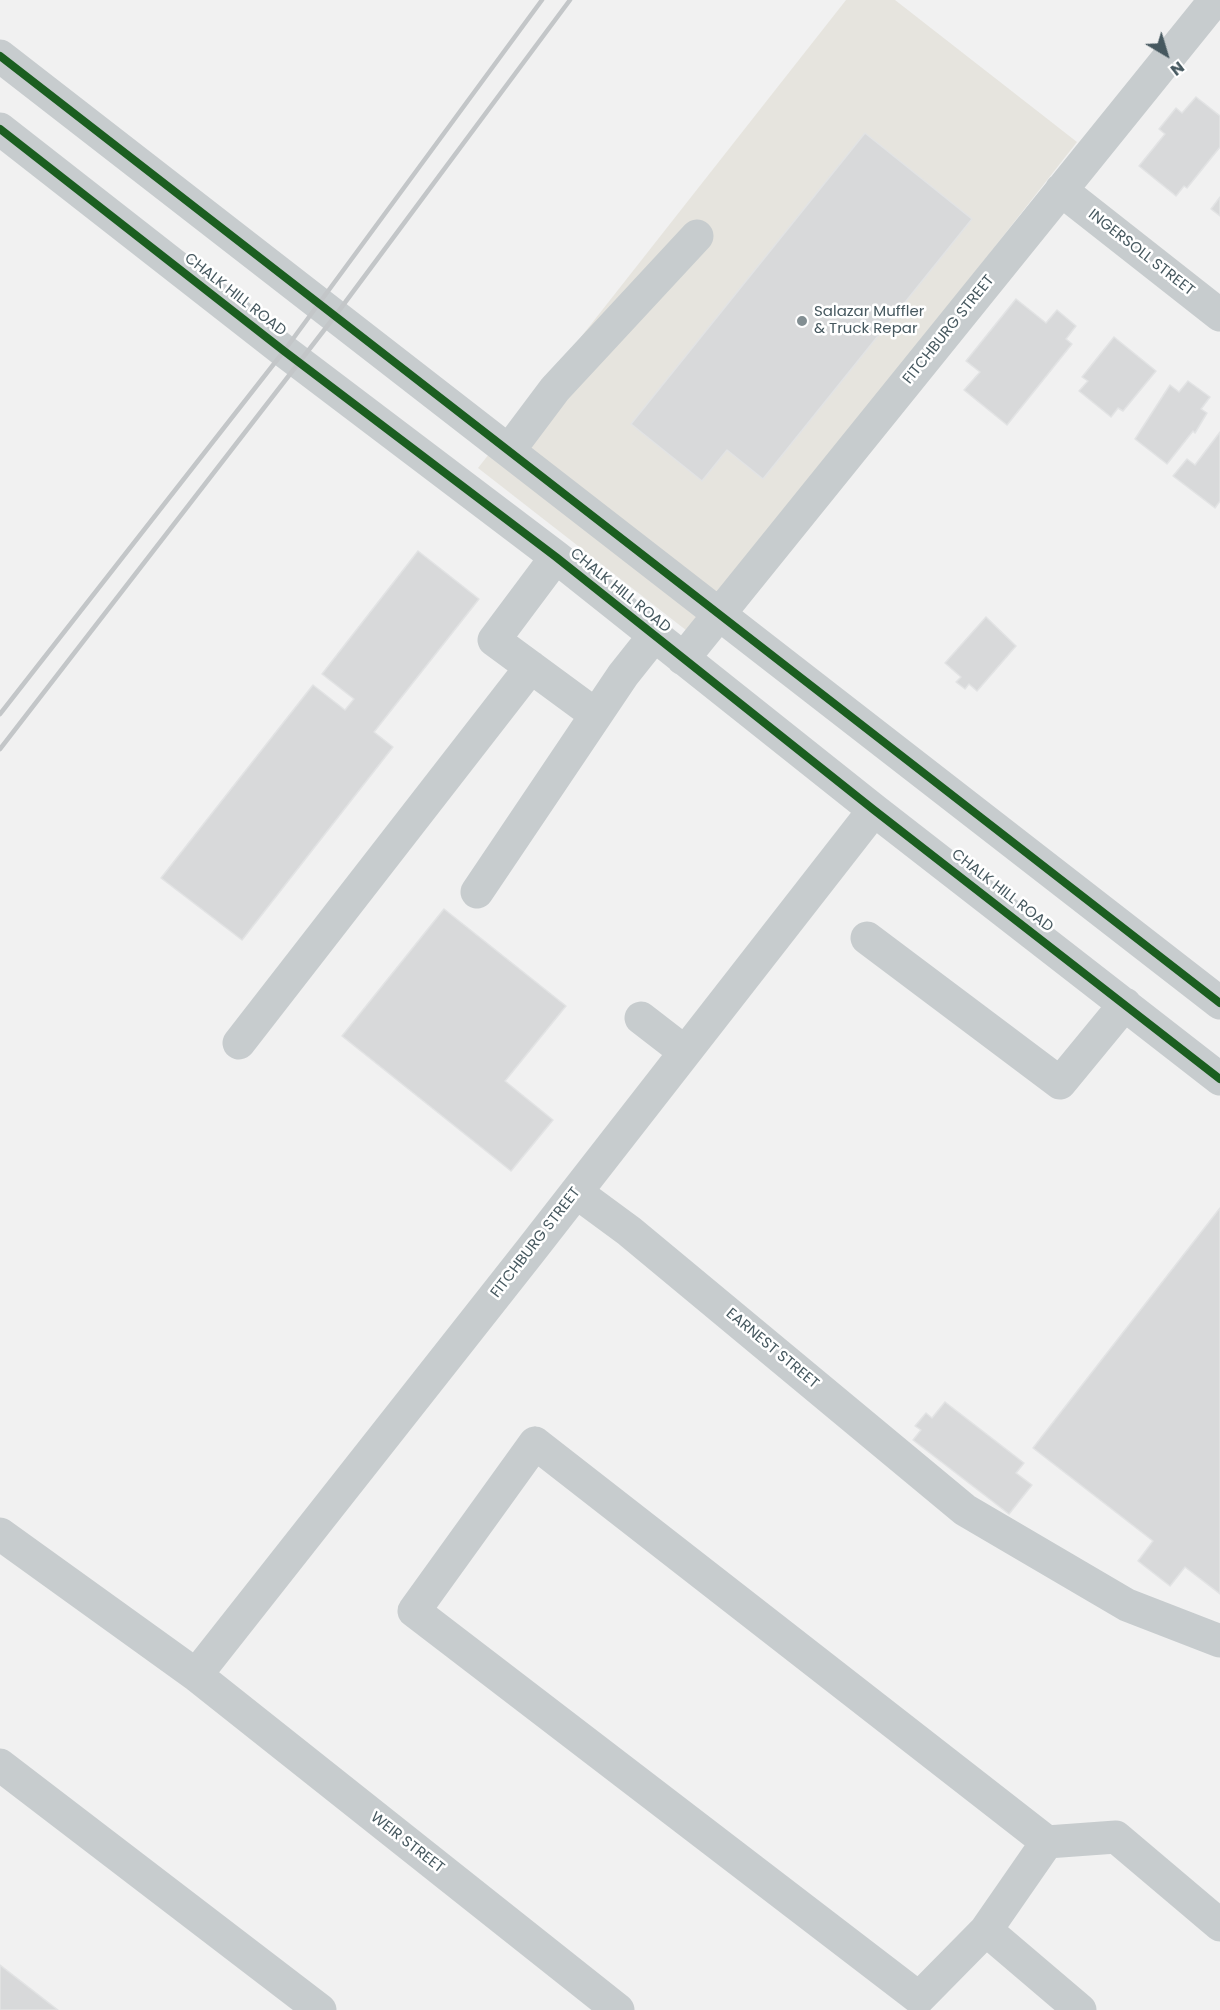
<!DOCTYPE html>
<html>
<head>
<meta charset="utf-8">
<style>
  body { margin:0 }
  #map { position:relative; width:1220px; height:2010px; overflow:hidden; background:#f1f1f1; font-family:Poppins,sans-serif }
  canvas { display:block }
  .north { position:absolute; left:1136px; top:24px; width:60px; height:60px; -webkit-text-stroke:4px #fff; paint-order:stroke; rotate:142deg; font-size:16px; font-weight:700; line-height:24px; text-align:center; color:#46585f }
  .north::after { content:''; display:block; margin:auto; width:21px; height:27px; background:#46585f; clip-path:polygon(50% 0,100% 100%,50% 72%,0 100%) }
</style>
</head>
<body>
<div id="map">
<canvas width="1220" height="2010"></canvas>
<div class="north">N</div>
</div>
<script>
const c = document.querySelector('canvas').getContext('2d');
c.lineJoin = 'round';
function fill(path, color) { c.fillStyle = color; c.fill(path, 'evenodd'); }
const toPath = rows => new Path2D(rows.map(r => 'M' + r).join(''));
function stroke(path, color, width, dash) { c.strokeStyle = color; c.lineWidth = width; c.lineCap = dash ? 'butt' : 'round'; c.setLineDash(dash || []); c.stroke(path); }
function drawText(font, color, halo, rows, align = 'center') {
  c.font = font + ' Poppins,sans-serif'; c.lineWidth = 5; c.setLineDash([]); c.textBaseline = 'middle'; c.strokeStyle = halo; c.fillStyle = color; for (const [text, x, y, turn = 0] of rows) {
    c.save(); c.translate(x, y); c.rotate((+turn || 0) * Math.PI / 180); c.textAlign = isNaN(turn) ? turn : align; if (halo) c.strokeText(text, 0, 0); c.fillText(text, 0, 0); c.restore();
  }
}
fill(toPath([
  [846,0,895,0,1077,142,691,634,478,468]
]), '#e6e4de');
const building = toPath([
  [1196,97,1220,116,1220,147,1187,188,1184,186,1176,196,1139,166,1165,134,1159,129,1176,108,1182,113,1196,97],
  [865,133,972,219,763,479,727,450,702,481,631,424,865,133],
  [1220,197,1220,216,1211,209,1220,197],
  [1016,299,1046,323,1057,310,1076,326,1066,339,1072,344,1007,425,964,390,980,372,966,361,1016,299],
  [1114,337,1156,371,1123,411,1118,408,1111,417,1079,391,1088,381,1082,377,1114,337],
  [1188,381,1210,397,1201,409,1207,413,1195,433,1193,431,1167,464,1135,439,1170,385,1179,392,1188,381],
  [1220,432,1220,501,1215,508,1173,476,1187,459,1195,465,1220,432],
  [418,551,479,599,374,732,393,747,242,940,161,878,313,685,345,710,354,699,322,674,418,551],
  [986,617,1016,646,977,691,969,684,965,689,956,682,961,677,945,663,986,617],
  [444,909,566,1006,505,1081,553,1120,511,1171,342,1036,444,909],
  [1220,1208,1220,1594,1185,1567,1170,1586,1138,1561,1153,1541,1033,1448,1220,1208],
  [945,1402,1024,1463,1016,1473,1032,1485,1009,1514,913,1440,921,1430,915,1426,926,1413,932,1418,945,1402],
  [0,1965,58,2010,0,2010,0,1965]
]);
fill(building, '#d8d9da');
stroke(building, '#e2e3e4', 1.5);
stroke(toPath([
  [0,56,1220,1003],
  [0,129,284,351,556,557,874,810,1220,1079],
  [1061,190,1220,315],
  [510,449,555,389,697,236],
  [556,557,494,640,596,715],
  [683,659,1215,0],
  [477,892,623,675,654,636],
  [867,938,1060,1083,1125,1004],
  [641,1018,685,1052],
  [239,1043,531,667],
  [576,1192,629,1231,965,1510,1127,1605,1220,1641],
  [535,1443,1047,1842,986,1930,919,1998,414,1611,535,1443],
  [0,1534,196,1675,618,2010],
  [196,1675,531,1250,874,810],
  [0,1765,320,2010],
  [1047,1842,1116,1837,1220,1925],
  [986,1930,1080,2010]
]), '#c7ccce', 33);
stroke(toPath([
  [0,714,284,351,542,0],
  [0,749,335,316,570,0]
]), '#c3c6c8', 4.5);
stroke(toPath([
  [0,56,1220,1003],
  [0,129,284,351,556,557,874,810,1220,1079]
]), '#1b5e20', 8);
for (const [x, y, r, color] of [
  [802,321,6,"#828e92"]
]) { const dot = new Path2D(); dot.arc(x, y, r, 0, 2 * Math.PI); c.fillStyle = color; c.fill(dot); stroke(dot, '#fff', 2); }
drawText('15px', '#46585f', '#fff', [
  ["INGERSOLL STREET",1141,253,38],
  ["CHALK HILL ROAD",235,295,38],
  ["FITCHBURG STREET",949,330,-51],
  ["CHALK HILL ROAD",620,591,39],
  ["CHALK HILL ROAD",1002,891,38],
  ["FITCHBURG STREET",536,1243,-52],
  ["EARNEST STREET",772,1349,40],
  ["WEIR STREET",407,1843,38]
]);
drawText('15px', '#46585f', '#fff', [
  ["Salazar Muffler",814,312],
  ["& Truck Repar",814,329]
], 'left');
</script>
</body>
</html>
